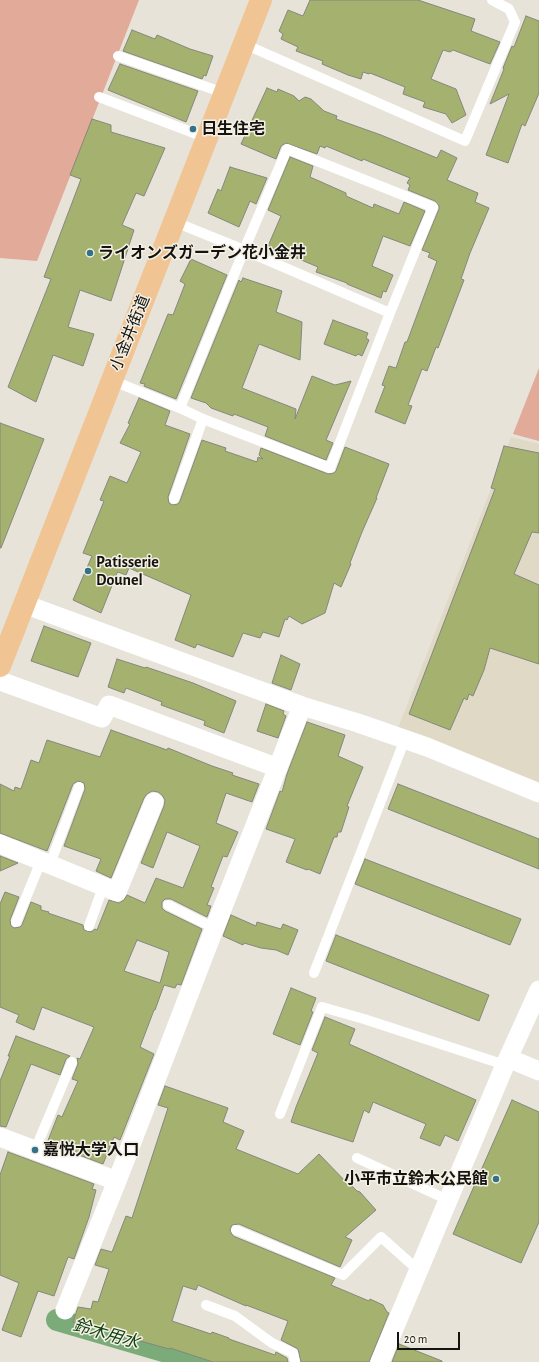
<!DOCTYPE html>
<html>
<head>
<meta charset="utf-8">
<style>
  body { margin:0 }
  #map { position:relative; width:539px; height:1362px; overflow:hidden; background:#e7e3d8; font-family:"Alegreya Sans",sans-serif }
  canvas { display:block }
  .scale { position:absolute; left:397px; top:1332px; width:63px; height:18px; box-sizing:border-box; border:2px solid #15130f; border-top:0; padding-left:5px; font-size:12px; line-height:14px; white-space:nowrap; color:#15130f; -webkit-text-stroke:3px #f4f0e5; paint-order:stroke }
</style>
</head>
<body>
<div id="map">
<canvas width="539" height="1362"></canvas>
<div class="scale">20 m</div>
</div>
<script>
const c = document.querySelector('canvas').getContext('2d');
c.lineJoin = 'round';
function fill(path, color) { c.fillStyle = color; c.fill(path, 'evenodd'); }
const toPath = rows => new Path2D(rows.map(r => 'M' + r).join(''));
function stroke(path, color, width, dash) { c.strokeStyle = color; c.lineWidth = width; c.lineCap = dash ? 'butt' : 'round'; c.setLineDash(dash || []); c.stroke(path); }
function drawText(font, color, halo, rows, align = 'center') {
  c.font = font + ' "Alegreya Sans","Noto Sans JP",sans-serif'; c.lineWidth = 3; c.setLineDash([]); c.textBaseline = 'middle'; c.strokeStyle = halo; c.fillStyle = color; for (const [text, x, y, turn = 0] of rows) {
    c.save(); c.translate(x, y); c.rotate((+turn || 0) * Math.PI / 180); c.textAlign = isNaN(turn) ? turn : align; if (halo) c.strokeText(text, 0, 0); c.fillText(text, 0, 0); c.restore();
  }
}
fill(toPath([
  [511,437,539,444,539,782,398,728]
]), '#dfd9c6');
fill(toPath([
  [0,0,139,0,37,261,0,258],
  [539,368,539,441,513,434]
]), '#e1aa99');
stroke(toPath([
  [57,1320,201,1362]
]), '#7bab78', 22);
const building = toPath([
  [310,0,418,0,475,19,471,31,500,42,490,64,453,50,450,52,443,50,431,79,456,89,466,115,452,123,446,114,423,107,425,102,403,94,405,87,370,73,369,74,363,72,361,79,348,75,322,64,323,61,296,51,298,47,281,39,283,34,279,31,288,10,303,16,310,0],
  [526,16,539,21,539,93,525,126,522,124,508,163,486,155,509,94,490,104,504,69,503,68,512,46,514,47,526,16],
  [132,30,155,39,157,35,190,49,213,56,206,76,204,75,202,79,123,51,132,30],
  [120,64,198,91,186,122,108,90,120,64],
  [267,88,277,92,278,89,294,96,299,101,305,97,311,99,324,111,337,116,336,119,381,135,437,158,441,150,457,158,447,180,478,193,475,202,489,208,470,253,461,279,464,280,438,348,436,347,427,371,422,369,408,405,412,406,405,424,375,412,385,386,382,385,389,366,396,368,405,342,407,342,437,261,428,257,430,253,422,250,439,209,439,206,435,201,408,190,410,185,407,183,410,178,363,159,362,161,326,146,325,148,320,146,317,154,286,143,281,146,276,159,241,144,267,88],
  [92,119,111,125,111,132,165,148,144,196,136,193,122,225,134,230,111,301,80,290,68,327,94,334,83,366,53,355,36,402,8,387,51,279,44,277,81,179,70,175,92,119],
  [290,157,313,166,310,177,346,193,346,196,373,208,374,204,399,214,404,202,425,211,410,246,383,236,372,266,393,275,386,292,383,291,381,298,347,284,347,283,316,272,318,267,268,246,281,216,268,210,290,157],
  [230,167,267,178,256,204,250,201,239,227,208,213,218,189,221,191,230,167],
  [191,259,227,275,176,399,144,386,145,384,140,383,168,314,173,315,185,284,180,281,191,259],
  [243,278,282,291,276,312,302,322,300,360,259,344,242,388,296,409,295,419,312,376,335,385,351,381,326,440,333,443,326,460,265,436,268,427,234,414,233,416,211,408,206,403,191,398,239,280,241,282,243,278],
  [333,320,368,333,366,338,369,340,362,356,358,354,356,356,324,344,333,320],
  [139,398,170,411,165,425,190,434,168,497,169,503,172,505,178,504,180,501,202,440,226,448,225,451,257,462,258,457,263,459,259,455,261,448,328,474,334,473,336,471,345,447,389,464,376,498,377,498,362,532,350,563,351,564,341,587,334,583,325,613,302,624,289,616,287,620,285,619,279,637,263,632,260,638,243,633,233,657,197,644,195,648,175,640,191,595,129,568,126,575,118,572,117,573,101,613,73,600,92,556,83,553,104,501,100,500,110,476,127,483,141,452,120,443,130,424,128,423,139,398],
  [0,423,44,439,1,548,0,548,0,423],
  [504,446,539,453,539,533,532,532,514,574,539,585,539,664,490,648,484,670,473,696,469,694,467,700,464,698,450,730,409,714,495,489,491,488,504,446],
  [44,626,91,643,78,677,31,661,44,626],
  [281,655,300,664,291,690,272,683,281,655],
  [117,659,145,668,146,667,193,683,236,701,224,733,204,725,205,721,161,705,162,702,126,688,124,693,108,687,117,659],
  [266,704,284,711,283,714,286,716,278,738,257,731,266,704],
  [307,722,345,735,338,756,363,767,347,806,349,807,341,832,338,832,337,837,334,837,320,874,308,869,307,870,286,862,295,839,266,829,280,791,282,792,287,774,307,722],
  [111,730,167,750,168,748,212,766,233,773,232,775,259,784,252,802,226,793,216,823,238,832,227,857,223,856,211,887,214,888,207,905,211,906,207,917,171,899,165,899,162,902,162,908,165,911,202,929,181,985,177,984,175,988,164,985,155,1010,154,1010,140,1047,154,1054,120,1140,114,1137,103,1164,47,1143,58,1115,62,1117,78,1081,72,1079,78,1064,77,1058,80,1059,94,1027,42,1007,34,1030,16,1022,19,1015,0,1007,0,904,5,892,19,897,10,920,11,926,14,928,20,927,22,925,31,902,41,906,41,910,49,912,48,913,83,925,84,930,91,932,95,929,97,930,109,900,119,903,124,900,127,895,145,903,156,878,183,888,200,846,167,832,153,868,141,863,164,806,165,800,162,795,158,792,152,791,147,794,144,798,111,878,96,871,101,859,64,846,85,789,84,783,78,781,73,784,47,851,0,833,0,784,14,791,15,787,21,789,31,760,39,763,47,740,100,757,111,730],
  [137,940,169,952,160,983,124,971,137,940],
  [398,784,539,839,539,869,388,809,398,784],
  [0,856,18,863,0,871,0,856],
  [365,859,521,919,510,945,355,884,365,859],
  [231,915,256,926,257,922,281,929,283,924,298,930,288,955,276,950,261,948,244,943,243,945,223,936,231,915],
  [336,935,489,995,479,1021,326,961,336,935],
  [291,988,316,998,311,1011,313,1012,300,1045,273,1034,291,988],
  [325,1017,355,1029,349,1044,476,1100,458,1141,445,1135,440,1146,420,1138,426,1124,373,1102,369,1113,364,1110,353,1142,291,1122,296,1107,318,1053,312,1050,325,1017],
  [16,1036,70,1056,66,1059,60,1075,31,1064,6,1127,0,1126,0,1081,10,1056,8,1056,16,1036],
  [165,1086,228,1108,223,1122,244,1131,236,1149,298,1174,319,1154,348,1184,349,1183,357,1191,360,1192,376,1210,345,1237,352,1240,340,1267,239,1224,232,1225,230,1230,233,1236,335,1278,331,1285,369,1301,370,1299,383,1305,387,1312,389,1313,369,1362,301,1362,298,1349,281,1340,288,1321,246,1305,246,1306,198,1285,196,1290,183,1286,172,1321,211,1334,212,1332,229,1338,229,1339,275,1355,276,1352,287,1358,288,1362,213,1362,170,1348,169,1349,119,1335,119,1333,73,1322,78,1307,91,1309,93,1301,98,1302,109,1269,95,1265,101,1249,112,1252,126,1216,132,1218,168,1108,158,1105,165,1086],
  [512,1100,539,1112,539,1222,521,1263,453,1234,512,1100],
  [8,1152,94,1184,92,1189,96,1190,89,1217,74,1259,68,1257,54,1296,38,1291,21,1337,2,1330,19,1283,0,1275,0,1175,8,1152],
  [399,1344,442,1361,442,1362,392,1362,399,1344]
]);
fill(building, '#a5b16f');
stroke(building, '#85877d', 1);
stroke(toPath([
  [244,44,465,141,515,22,509,9,492,0],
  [118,56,224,93],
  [99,97,207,138],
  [175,222,244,250,390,313],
  [111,380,180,408,203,419,330,468,390,313,433,207,287,149,244,250,180,408],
  [174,499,203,419],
  [50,864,79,787],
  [168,905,214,928],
  [16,922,41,861],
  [89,926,103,887],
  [314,973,405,739],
  [280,1114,322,1007,364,1019,505,1065],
  [35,1150,72,1062],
  [357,1158,448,1200],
  [236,1230,343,1275,381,1237,418,1270],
  [206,1305,235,1316,272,1343,293,1353,295,1362]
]), '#fff', 10);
stroke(toPath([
  [24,604,302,706,358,723,427,747,539,793],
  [0,681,102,718,109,705,278,768],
  [0,844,117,892,154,802],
  [508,1058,539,1071],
  [0,1137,117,1181],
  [65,1310,117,1181,206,950,302,706],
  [380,1362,505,1065,539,990]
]), '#fff', 19);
stroke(toPath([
  [0,666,261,0]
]), '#f1c494', 22);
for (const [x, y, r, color] of [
  [193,129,4,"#327286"],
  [90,253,4,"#327286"],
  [88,571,4,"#327286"],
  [35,1150,4,"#327286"],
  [496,1179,4,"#327286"]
]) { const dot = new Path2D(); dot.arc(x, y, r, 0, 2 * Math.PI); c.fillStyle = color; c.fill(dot); stroke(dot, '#f4f0e5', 1.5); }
drawText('bold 16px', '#15130f', '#f4f0e5', [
  ["日生住宅",201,129],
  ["ライオンズガーデン花小金井",98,253],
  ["Patisserie",96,562],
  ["Dounel",96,580],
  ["嘉悦大学入口",43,1150],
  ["小平市立鈴木公民館",488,1179,"right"]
], 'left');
drawText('16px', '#15130f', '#f4f0e5', [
  ["小金井街道",130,333,-68]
]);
drawText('italic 17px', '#114311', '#f4f0e5', [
  ["鈴木用水",106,1334,16]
]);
</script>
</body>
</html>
